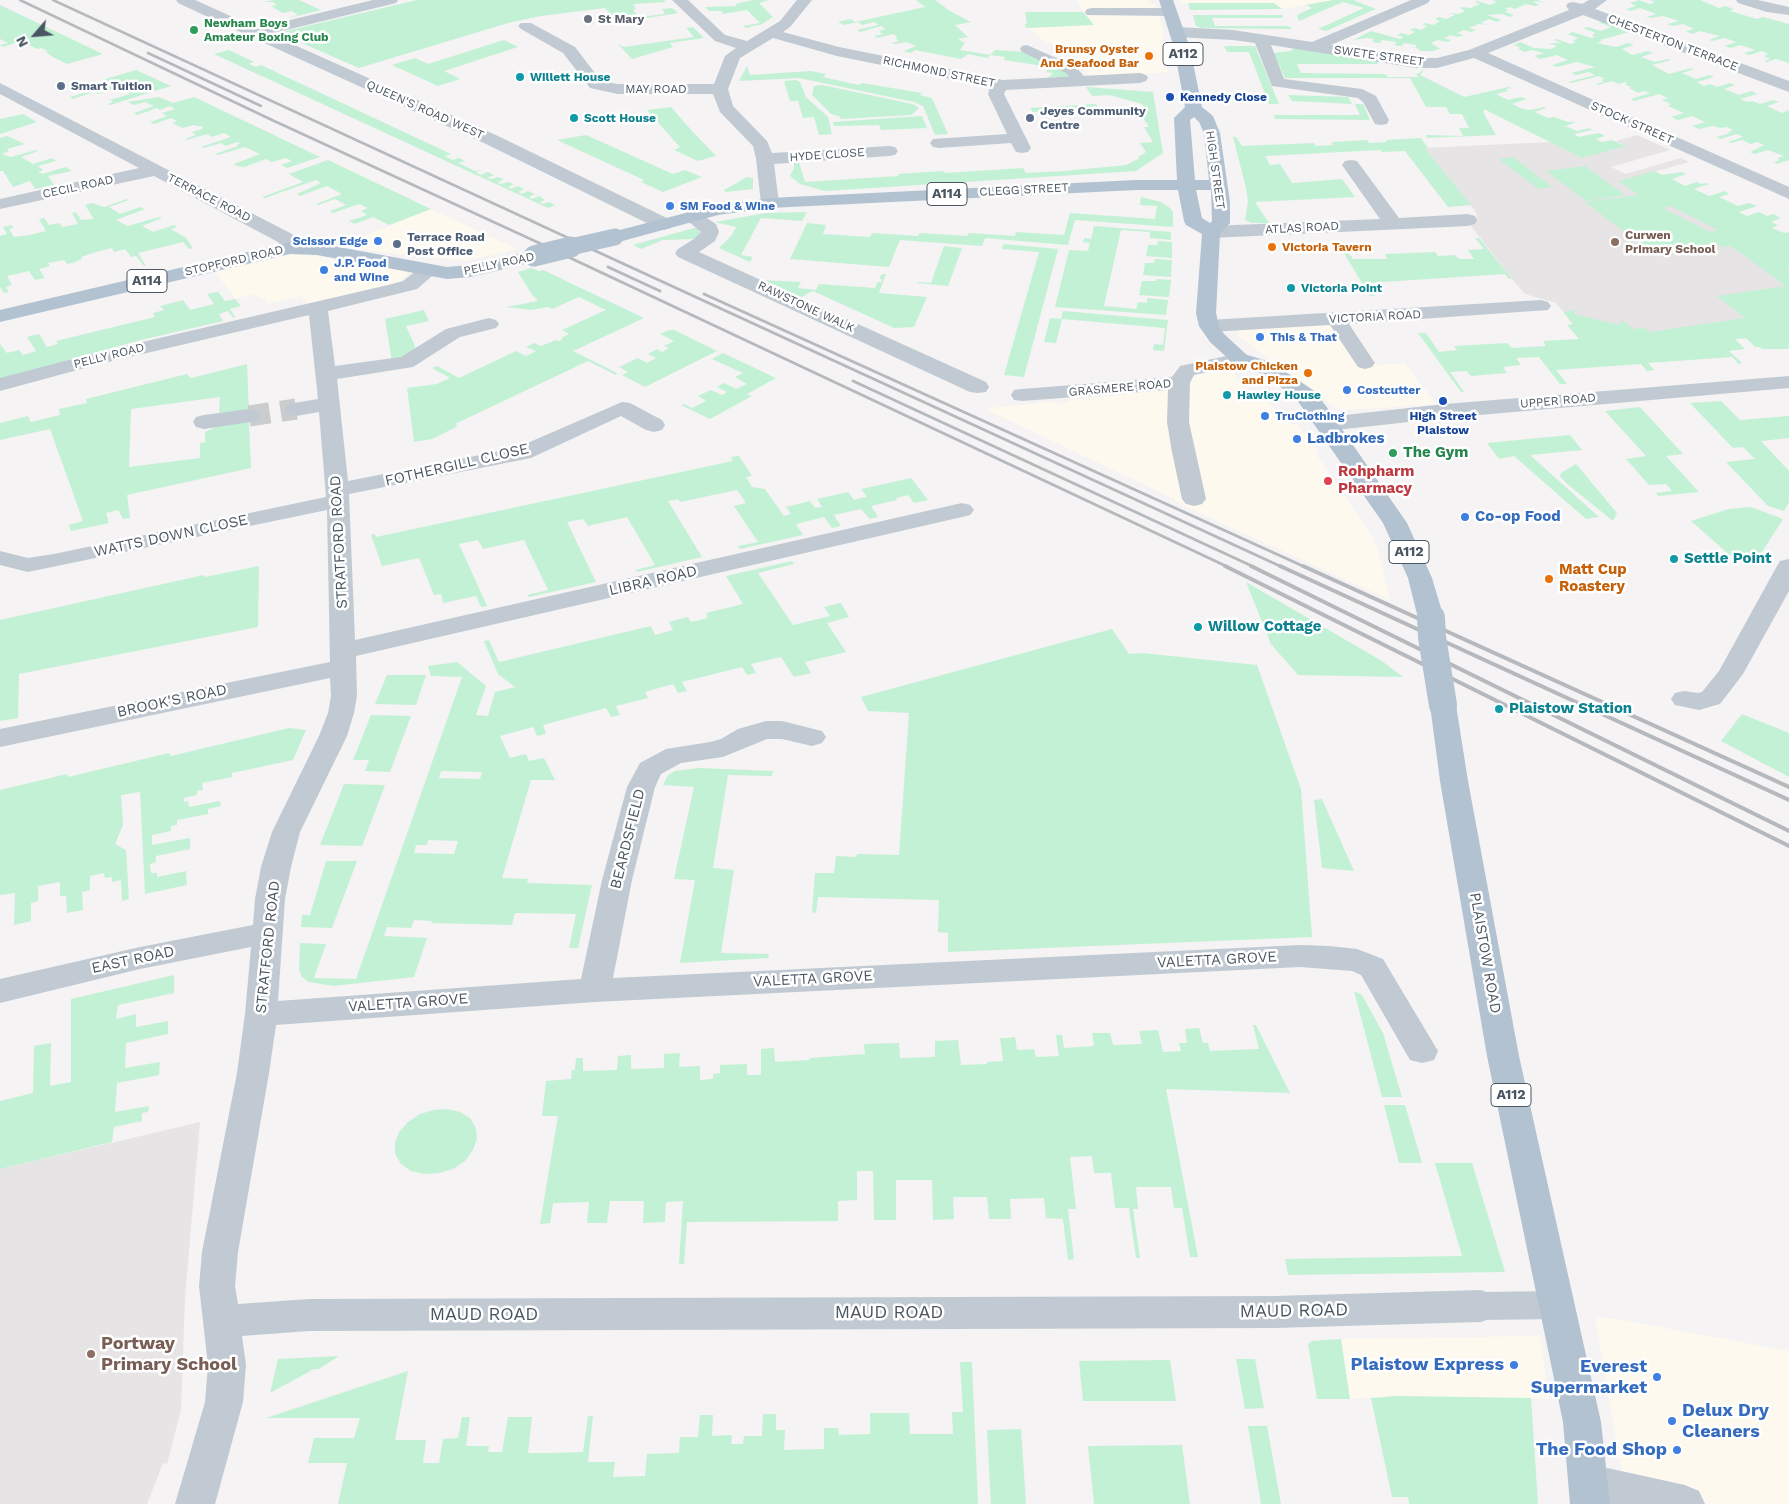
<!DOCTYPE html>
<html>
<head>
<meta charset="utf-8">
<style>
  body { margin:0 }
  #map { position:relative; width:1789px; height:1504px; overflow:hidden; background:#f5f3f3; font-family:"Work Sans",sans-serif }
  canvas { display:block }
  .north { position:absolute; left:10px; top:10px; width:50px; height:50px; -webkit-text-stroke:4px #fff; paint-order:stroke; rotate:243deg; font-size:14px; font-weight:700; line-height:20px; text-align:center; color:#4a5661 }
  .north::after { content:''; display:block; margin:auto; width:18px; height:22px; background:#4a5661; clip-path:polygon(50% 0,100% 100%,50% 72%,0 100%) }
</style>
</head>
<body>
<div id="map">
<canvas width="1789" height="1504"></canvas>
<div class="north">N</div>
</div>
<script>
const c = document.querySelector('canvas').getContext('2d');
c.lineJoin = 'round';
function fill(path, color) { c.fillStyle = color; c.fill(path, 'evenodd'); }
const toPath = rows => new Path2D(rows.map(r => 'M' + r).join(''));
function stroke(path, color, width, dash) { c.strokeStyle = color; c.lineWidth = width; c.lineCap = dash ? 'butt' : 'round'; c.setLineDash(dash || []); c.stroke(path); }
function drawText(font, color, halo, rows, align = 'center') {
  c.font = font + ' "Work Sans",sans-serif'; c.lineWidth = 5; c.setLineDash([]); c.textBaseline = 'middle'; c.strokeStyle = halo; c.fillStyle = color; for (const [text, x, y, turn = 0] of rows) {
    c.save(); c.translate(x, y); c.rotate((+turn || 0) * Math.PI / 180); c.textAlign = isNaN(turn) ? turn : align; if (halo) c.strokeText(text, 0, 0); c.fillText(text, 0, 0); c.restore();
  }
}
fill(toPath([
  [1076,0,1148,0,1149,3,1155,4,1164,31,1162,40,1168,72,1093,79,1082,67,1092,63,1042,40,1030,28,1094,25],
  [1181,0,1333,0,1282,9,1274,3,1181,3],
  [431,209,517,249,465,261,337,247],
  [290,253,302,254,404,271,408,274,398,284,307,304,301,296,267,304,263,298,260,299,256,294,235,299,214,270],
  [1330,323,1351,326,1377,365,1405,363,1436,404,1350,410,1337,409,1239,337,1238,333,1241,330],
  [1233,371,1239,382,1270,404,1290,424,1298,424,1319,453,1316,454,1373,537,1379,555,1390,600,1184,506,1168,496,987,410,989,408,1049,402,1063,404,1071,400,1163,390,1171,377],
  [1595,1317,1611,1318,1789,1351,1789,1504,1627,1504],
  [1540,1336,1549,1399,1398,1396,1350,1399,1341,1339]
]), '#fdf9ef');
fill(toPath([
  [1637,135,1670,150,1611,167,1626,174,1681,158,1689,162,1625,180,1789,263,1789,330,1746,338,1599,355,1556,303,1525,294,1512,279,1471,226,1477,217,1476,212,1424,148,1550,142,1582,158,1625,145,1616,141],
  [200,1122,185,1298,181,1410,167,1464,163,1463,147,1504,0,1504,0,1169]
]), '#e6e4e5');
fill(toPath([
  [273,0,299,0,321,10,285,19,298,15,292,11,283,13,271,6,277,5,273,2,264,2],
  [417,0,664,0,666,2,633,4,636,9,633,10,640,17,665,14,662,9,672,8,678,13,618,23,605,8,541,16,508,23,359,68,281,34,282,32],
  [753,0,768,0,759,3,773,17,762,24,746,28,743,26,760,23,747,10,723,14,721,11,709,11,705,7,737,6,735,4],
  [916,0,935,0,950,11,971,22,955,25,968,37,958,39,965,43,960,50,990,55,995,50,1024,52,1038,55,1073,77,1048,78,1053,73,1046,72,1050,67,1004,60,1005,57,991,55,987,58,968,54,961,59,915,50,911,53,904,51,916,46,906,42,895,44,891,43,899,41,895,38,898,37,893,34,877,38,874,36,883,34,879,31,886,29,881,26,860,32,857,30,878,25,874,22,862,25,858,22,844,25,838,22,851,19,855,22,925,7],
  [1333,0,1353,0,1376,9,1326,31,1318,29,1364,8,1343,2,1299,21,1297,15,1312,8,1306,5],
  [1492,0,1537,0,1545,3,1536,1,1533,2,1540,5,1535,6,1526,4,1515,9,1509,7,1505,9,1509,10,1505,12,1514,15,1510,17,1502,14,1487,15,1501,20,1497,22,1489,19,1481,23,1488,25,1479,24,1469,28,1476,30,1471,32,1464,30,1457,33,1464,35,1458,37,1451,35,1444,38,1451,40,1448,42,1438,40,1431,43,1440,49,1433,51,1419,51,1420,49,1415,48,1417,45,1404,43,1402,46,1398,46,1395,45,1396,42,1382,40,1380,43,1372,42,1374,39,1367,38,1353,40,1371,31,1400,39,1403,37,1397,35,1401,33,1409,35,1415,32,1410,30,1414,28,1421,30,1427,26,1422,24,1426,23,1433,25,1440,21,1435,19,1439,17,1446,19,1455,15,1449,13,1459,14,1465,11,1460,8,1463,7,1471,8,1480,4,1475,2,1477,1,1490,5,1497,2],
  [1639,0,1650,4,1655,2,1650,0,1700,0,1719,8,1725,6,1734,9,1730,11,1757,19,1763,17,1789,24,1789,63,1776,59,1767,62,1764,61,1770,59,1764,56,1768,54,1762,51,1749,55,1744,53,1755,50,1741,45,1730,48,1725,46,1736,42,1725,38,1712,41,1709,40,1720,36,1700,31,1692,34,1686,31,1694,29,1683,24,1673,26,1667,24,1679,21,1663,16,1651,18,1647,17,1656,14,1640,8,1631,11,1626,9,1636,6,1630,3],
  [1188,3,1274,3,1282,9,1190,10],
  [0,5,103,54,67,64,51,56,46,52,48,51,41,48,37,49,21,41,3,47,0,45,8,43,0,39],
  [1025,12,1083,12,1094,25,1026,28,1025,24,1027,23],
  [1193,15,1282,15,1283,18,1212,18,1215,26,1289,26,1292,29,1201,28,1196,26],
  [1602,21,1629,32,1600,40,1602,41,1597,43,1616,47,1628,43,1634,45,1622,49,1632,55,1648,51,1653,53,1641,57,1655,62,1668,59,1671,60,1652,65,1669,74,1691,68,1694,69,1682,73,1696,79,1709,75,1714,77,1697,82,1704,86,1710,84,1717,87,1730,83,1735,85,1724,89,1739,95,1752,91,1757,94,1740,99,1747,102,1752,101,1760,104,1773,100,1779,102,1767,106,1782,113,1789,110,1789,160,1777,164,1774,162,1780,160,1777,158,1784,156,1768,150,1754,154,1750,152,1764,145,1757,142,1751,144,1742,140,1731,143,1728,142,1743,137,1737,134,1720,139,1717,137,1730,133,1728,132,1733,130,1726,127,1720,128,1713,126,1699,129,1692,126,1705,122,1692,116,1678,120,1671,117,1684,113,1668,106,1671,104,1662,100,1668,98,1659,94,1634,101,1631,99,1650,93,1644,91,1638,93,1629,88,1631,87,1625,84,1627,84,1625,82,1619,84,1612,81,1598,85,1596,84,1604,82,1601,80,1605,79,1599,76,1571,83,1568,82,1595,75,1589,72,1576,75,1571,73,1595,67,1577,62,1557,67,1552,65,1568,60,1557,55,1540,59,1534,56,1544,53,1532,50,1524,52,1518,49,1521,48,1514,45,1520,42,1534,48,1551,49,1557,46,1548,43,1561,43,1554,40,1557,39,1570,44,1576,42,1573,41,1578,38,1568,34,1573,32,1591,38,1595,37,1592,35,1596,33,1583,28,1588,27,1601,31,1611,27,1598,22],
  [693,27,704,38,670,43,673,47,632,59,618,44,624,47,694,37,686,28],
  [504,40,518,47,444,71,460,79,438,86,392,65,415,58,428,64],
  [1224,46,1255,46,1279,104,1269,104,1249,52,1227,52],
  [1293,48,1377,61,1378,64,1297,64,1301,73,1385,74,1388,77,1419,77,1416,75,1426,68,1420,75,1464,97,1509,87,1512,88,1506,89,1508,91,1496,94,1508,100,1521,97,1527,99,1512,104,1523,109,1531,110,1544,107,1546,108,1534,112,1548,118,1554,117,1568,122,1576,122,1565,126,1577,131,1589,128,1592,130,1574,134,1578,137,1599,133,1605,136,1596,139,1602,142,1612,140,1626,146,1582,158,1484,109,1484,114,1496,135,1427,138,1426,135,1463,136,1459,128,1469,128,1462,114,1450,114,1446,107,1426,107,1410,78,1285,78,1273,53,1291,51],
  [229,50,254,62,249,64,256,67,261,65,451,154,445,156,452,160,459,158,465,161,458,163,475,171,483,170,476,172,480,175,488,172,494,175,487,178,491,179,498,177,504,179,497,183,501,184,508,182,514,184,508,187,511,189,518,186,524,189,518,192,522,194,528,191,535,194,529,197,532,199,539,196,545,200,540,202,543,204,549,202,555,205,548,208,214,54],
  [747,66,750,75,811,71,826,74,823,77,859,85,862,83,922,93,920,95,932,98,948,134,935,135,923,106,914,102,799,78,739,81],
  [136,70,171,86,110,105,108,104,113,102,110,100,130,94,118,88,98,94,94,92,73,99,70,97,97,89,94,87,107,83,102,80],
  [796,80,800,82,806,97,828,117,832,134,819,135,814,117,803,118,798,101,790,101,784,81],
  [822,85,912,104,918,107,918,109,911,115,841,119,839,116,831,114,812,95,814,86],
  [1086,87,1153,92,1163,153,1136,171,903,186,825,191,800,184,790,176,794,168,794,161,799,162,805,182,899,176,898,174,943,171,945,173,1023,168,1026,173,1065,171,1126,165,1140,158,1138,157,1146,152,1140,143,1153,142,1144,127,1149,127,1140,113,1147,111,1142,104,1110,95,1092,96],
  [1288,95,1348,97,1352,104,1292,101],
  [159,97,173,103,194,97,320,157,287,168,281,165,292,161,286,158,272,162,266,159,244,167,237,166,234,164,260,154,245,147,218,155,215,154,238,146,237,145,240,143,237,142,226,146,221,143,203,148,201,147,231,137,224,133,212,137,207,134,187,140,185,139,196,135,192,132,202,129,203,127,193,125,183,128,172,123,177,121,171,118,154,124,150,122,167,116,162,113,175,109,170,106,160,110,157,108,137,115,134,113,154,106,145,102,134,105,128,102],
  [1096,104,1099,109,1033,112,1030,108],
  [1355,104,1363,104,1370,120,1275,119,1274,115,1360,115],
  [671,107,692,131,716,156,698,161,674,150,680,147,647,110],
  [23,114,37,122,0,134,0,119],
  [922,116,927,128,881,130,879,125,834,126,833,122],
  [586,135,673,174,685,170,702,177,663,192,641,182,644,180,557,140],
  [7,136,25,144,7,149,9,151,2,154,11,157,36,150,38,151,21,157,33,164,52,158,56,161,38,166,43,170,38,172,43,174,65,167,72,171,48,176,54,185,35,189,30,181,13,187,3,171,0,171,0,138],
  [1233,137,1236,137,1242,146,1314,143,1316,146,1333,145,1332,142,1368,140,1369,143,1386,142,1386,140,1421,138,1428,148,1425,149,1471,205,1448,207,1405,151,1382,152,1380,150,1265,156,1270,165,1280,164,1292,183,1342,179,1355,197,1255,202,1269,223,1252,223,1245,220,1248,202,1246,188],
  [1513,157,1552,187,1538,189,1499,159],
  [328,160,431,209,389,225,373,217,355,224,349,221,367,215,361,211,368,208,359,204,333,213,330,211,346,205,335,199,318,205,316,204,342,194,327,186,300,196,297,194,321,183,316,180,265,198,262,197,303,182,289,174],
  [1585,166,1625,195,1586,201,1546,171],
  [1655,171,1662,175,1682,172,1686,174,1672,179,1685,186,1697,182,1701,184,1706,183,1709,184,1694,189,1709,196,1725,191,1729,194,1719,197,1738,206,1749,203,1757,206,1739,212,1747,216,1759,212,1767,216,1773,214,1781,218,1771,222,1778,225,1772,228,1784,233,1789,232,1789,269,1787,271,1789,273,1789,349,1762,349,1759,347,1755,347,1746,338,1735,339,1745,349,1729,351,1742,363,1739,364,1732,357,1648,363,1654,370,1647,371,1641,364,1556,370,1567,384,1560,384,1539,357,1516,358,1521,365,1503,367,1507,373,1471,376,1467,371,1450,372,1464,392,1461,392,1418,333,1426,333,1439,352,1457,350,1454,346,1507,343,1512,348,1546,346,1543,341,1579,339,1567,325,1573,324,1563,312,1576,310,1574,314,1619,325,1622,320,1633,329,1644,328,1650,332,1745,318,1717,296,1786,286,1731,246,1723,247,1717,243,1651,252,1585,202,1638,195,1619,181],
  [1671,206,1718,230,1710,232,1663,208],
  [747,177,753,178,753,189,725,192,724,190],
  [1141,197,1161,202,1170,208,1173,212,1173,227,1075,220,1068,245,985,238,982,246,900,240,889,267,790,259,807,223,826,225,823,234,870,237,872,233,918,236,920,233,967,236,969,233,1015,236,1016,232,1064,235,1070,213,1155,219,1157,206,1140,205],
  [127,199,129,200,109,207,120,214,140,207,145,209,116,220,128,226,159,217,162,218,142,226,153,232,174,225,177,227,171,229,186,238,193,248,189,249,183,242,138,253,146,266,144,266,136,256,131,257,125,249,114,252,112,248,96,252,81,257,82,259,72,263,67,264,64,260,48,263,50,266,39,269,45,278,35,280,29,271,7,276,12,285,6,287,9,292,4,293,0,287,0,236,7,234,3,227,12,225,13,228,9,229,14,237,30,235,46,231,39,219,44,218,49,225,60,223,62,227,78,224,72,213,76,212,81,220,94,219,85,205,92,203,104,207],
  [807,212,802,221,761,218,741,255,753,257,750,262,719,248,732,235,736,227,715,222,766,213],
  [1094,226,1171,232,1171,240,1150,238,1150,232,1121,230,1104,306,1136,309,1138,302,1147,303,1147,298,1168,300,1166,315,1055,307,1069,250,1088,251,1090,243,1083,242,1084,238,1091,239],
  [694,228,698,228,700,233,699,237,694,239,663,240,641,249,633,245],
  [1475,238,1479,238,1512,279,1509,279,1505,274,1367,283,1375,296,1370,296,1342,250,1346,250,1353,259,1387,259,1385,254,1435,252,1438,256,1455,255,1459,259,1474,259,1468,250,1484,249],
  [1158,241,1172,242,1172,258,1146,256,1148,245,1157,245],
  [1003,244,1058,249,1024,377,1004,375,1039,252,1002,249],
  [944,246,962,248,948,286,917,283,917,282,931,283],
  [1155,259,1172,260,1171,277,1143,275,1145,263,1154,263],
  [531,268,539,271,543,270,644,318,573,351,617,373,616,375,588,361,455,424,458,426,432,439,414,442,407,388,437,384,450,378,432,368,437,366,459,378,516,351,526,356,536,351,526,347,534,343,541,346,556,340,559,341,563,339,561,338,569,334,562,330,606,310,579,297,552,309,548,307,531,310,506,307,538,301,531,293,518,272],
  [882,274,886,274,879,293,927,297,914,327,894,328,813,291,801,297,763,280,801,282,798,288,816,290,819,284,875,288,878,282,881,282,882,279,879,279],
  [1157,279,1171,280,1169,297,1139,295,1142,281,1156,281],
  [218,292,225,301,235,299,241,306,230,309,235,317,233,318,228,311,219,314,223,321,141,340,0,379,0,344,7,353,19,350,23,355,36,351,27,337,39,334,47,347,58,344,56,341,155,317,153,313,164,310,160,306,183,300,190,310,214,304,207,294],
  [424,310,429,321,406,326,415,346,415,350,411,354,392,362,385,319],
  [1063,311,1168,320,1164,351,1153,350,1154,344,1163,345,1165,328,1062,319,1056,343,1044,342,1050,318,1061,319],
  [669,330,674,330,717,351,645,387,622,375,628,372,619,367,638,358,647,363,656,358,648,354,657,349,662,352,669,348,664,346,674,341,660,334],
  [723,353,776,378,747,394,752,396,710,419,681,405,684,404,692,408,706,401,698,396,711,390,722,395,727,392,717,387,724,383,736,389,747,384,735,377,743,373,712,359],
  [247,364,249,412,219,415,220,397,131,409,129,467,200,458,200,443,205,442,205,432,220,425,249,422,251,468,127,495,130,518,123,519,118,510,106,513,109,523,71,531,69,525,83,521,50,429,0,440,0,423,28,416,31,422,60,415,59,409,87,403,86,399,187,374,191,378],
  [1721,401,1740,420,1789,416,1789,438,1761,441,1789,471,1789,502,1784,511,1768,506,1726,462,1755,459,1743,447,1733,448,1690,403],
  [1640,407,1683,454,1666,456,1699,492,1658,496,1656,493,1672,491,1666,484,1649,485,1626,459,1646,456,1605,411],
  [1570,435,1582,450,1530,455,1599,517,1586,519,1514,456,1499,459,1487,443],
  [739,456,752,476,746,477,752,487,765,489,784,516,791,514,786,507,810,501,815,508,822,507,817,499,848,492,854,500,861,498,867,497,861,489,911,478,928,500,914,503,908,495,896,498,897,500,871,506,878,517,870,519,861,509,834,515,841,526,832,528,824,517,796,524,803,535,740,549,738,546,758,542,734,506,746,503,737,490,680,502,678,499,668,501,702,557,637,572,635,570,655,565,627,517,588,526,583,519,567,522,596,582,529,597,527,595,548,590,524,540,483,549,478,540,459,544,487,606,481,607,476,596,443,603,441,594,434,595,419,558,382,566,371,535,375,534,376,537,733,461,731,457],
  [1576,464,1617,513,1613,521,1566,483,1560,476,1561,473],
  [1751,507,1783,519,1753,566,1733,558,1691,521,1729,509],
  [792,561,794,564,758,573,793,625,830,616,824,607,841,603,849,617,827,623,846,652,805,662,811,673,794,677,781,657,751,664,756,673,747,675,742,667,682,682,687,691,678,693,673,684,645,692,648,698,616,706,620,715,611,717,606,708,543,725,546,734,537,736,533,727,500,736,510,758,526,754,529,761,544,758,555,780,531,780,502,878,528,879,527,883,592,885,578,948,569,948,576,914,515,913,512,925,431,923,432,921,414,920,411,928,387,927,384,936,427,938,414,977,333,986,309,982,302,977,299,969,300,943,326,944,314,978,356,979,462,677,431,676,428,666,457,662,486,686,476,715,488,716,495,692,515,687,498,674,484,641,489,640,499,662,651,626,655,635,673,630,669,622,688,617,691,622,708,618,706,613,743,604,726,576],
  [441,771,482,772,480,779,439,778],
  [428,840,457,841,458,841,454,854,414,853,416,845,427,845],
  [259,566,258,627,19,674,18,718,0,721,0,620,204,575,205,577],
  [1246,582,1382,661,1403,677,1298,675,1271,644],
  [1112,629,1129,654,1142,653,1257,665,1301,789,1312,937,948,952,948,933,938,932,939,900,818,897,816,913,812,912,815,873,834,873,836,856,856,857,857,854,899,855,909,713,868,711,861,697],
  [387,675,426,675,416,705,375,704],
  [1742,714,1789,733,1789,777,1721,741],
  [371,715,411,716,390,772,365,771,369,760,353,760],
  [289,728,306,730,293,760,232,773,232,777,202,783,203,790,197,791,197,795,184,798,184,802,188,801,189,807,220,801,221,806,208,809,208,814,177,820,177,825,171,826,171,831,152,835,152,845,190,838,190,849,156,856,156,862,150,864,151,873,157,873,157,877,186,871,187,885,145,894,140,792,121,795,123,825,115,844,126,850,129,899,122,901,121,880,112,882,112,877,105,878,104,873,90,876,90,890,82,892,83,910,67,913,66,896,60,896,60,882,38,886,38,901,31,903,31,921,14,925,15,893,0,895,0,790,67,774,68,777,169,753,171,756],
  [699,768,773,771,772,776,728,775,713,868,734,870,721,953,769,954,768,958,680,963,695,880,674,879,694,787,663,785,668,775,675,771],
  [344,784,385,785,362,846,320,845],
  [1322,799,1354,871,1322,868,1314,800],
  [326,861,357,861,332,928,301,927,302,915,310,915],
  [174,975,174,993,118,1005,116,1019,136,1014,136,1027,168,1021,168,1034,126,1043,125,1068,160,1062,159,1075,117,1083,115,1112,149,1106,148,1112,142,1113,142,1121,114,1127,112,1142,0,1169,0,1101,33,1093,34,1046,51,1043,50,1086,71,1082,71,999],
  [1354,991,1362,995,1383,1033,1402,1097,1382,1097],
  [1253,1025,1256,1025,1290,1093,1166,1089,1198,1257,1190,1257,1182,1208,1174,1208,1171,1187,1136,1187,1138,1209,1133,1209,1140,1258,1136,1258,1129,1208,1115,1208,1111,1173,1094,1173,1092,1156,1070,1157,1076,1209,1068,1209,1074,1259,1068,1260,1063,1219,1046,1218,1044,1198,1010,1199,1011,1219,989,1219,987,1197,953,1197,954,1219,933,1220,932,1180,896,1180,896,1220,874,1220,873,1171,857,1171,857,1200,838,1201,838,1221,687,1222,684,1264,679,1264,683,1201,666,1202,665,1222,643,1223,644,1201,610,1201,607,1223,587,1223,589,1202,553,1203,550,1223,540,1224,558,1116,542,1116,546,1081,571,1079,572,1070,575,1070,576,1058,583,1058,583,1071,617,1070,618,1056,631,1055,631,1069,664,1068,664,1054,680,1053,679,1067,700,1066,700,1080,713,1079,713,1074,720,1073,720,1065,747,1064,747,1075,761,1075,761,1049,774,1048,775,1062,809,1060,810,1058,865,1054,864,1044,899,1043,900,1058,935,1057,935,1041,958,1040,961,1065,987,1064,987,1062,1003,1061,1000,1038,1008,1038,1015,1037,1017,1050,1034,1049,1036,1057,1059,1056,1056,1035,1062,1035,1064,1048,1094,1046,1092,1033,1110,1033,1113,1045,1142,1044,1139,1031,1158,1030,1163,1052,1181,1051,1179,1043,1187,1043,1185,1029,1199,1028,1203,1043,1208,1043,1210,1051,1259,1049],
  [1384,1105,1405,1105,1422,1163,1399,1163],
  [447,1109,460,1112,470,1118,476,1128,477,1139,473,1150,465,1161,453,1169,439,1173,424,1174,411,1171,401,1164,395,1154,395,1143,399,1132,408,1122,420,1114,434,1110],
  [1435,1163,1472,1163,1505,1272,1288,1275,1285,1259,1462,1256],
  [1341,1339,1350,1399,1317,1399,1308,1344,1312,1341],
  [339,1356,319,1369,314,1369,270,1393,278,1359],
  [1236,1359,1255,1359,1264,1408,1245,1409],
  [1170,1360,1176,1401,1083,1401,1079,1361],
  [960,1362,972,1362,978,1504,338,1504,347,1463,308,1463,314,1438,354,1438,360,1418,266,1418,408,1371,395,1440,426,1440,423,1463,439,1463,443,1439,458,1438,462,1417,470,1417,466,1446,489,1446,488,1452,502,1452,508,1417,532,1417,528,1453,551,1453,583,1452,588,1416,593,1416,588,1462,615,1462,613,1477,645,1476,647,1454,679,1453,680,1437,698,1437,700,1415,713,1415,712,1436,732,1435,731,1444,743,1444,744,1436,762,1436,763,1414,776,1414,776,1430,785,1430,784,1450,824,1449,824,1428,838,1428,839,1435,870,1434,870,1413,909,1413,910,1434,953,1434,952,1412,963,1412],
  [1398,1396,1531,1398,1538,1504,1409,1504,1408,1497,1392,1497,1371,1398],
  [1248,1426,1267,1426,1281,1504,1261,1504],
  [1021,1429,1026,1504,991,1504,987,1430],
  [1182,1445,1190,1504,1094,1504,1088,1446]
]), '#c3f1d5');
stroke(toPath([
  [249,416,296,409]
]), '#caccce', 21, [21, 11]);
fill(toPath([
  [1027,45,1076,67,1089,82,1087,85,1077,85,1066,73,1022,52,1020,49,1022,46,1027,45],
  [1558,1291,1569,1295,1574,1305,1569,1315,1558,1319,1481,1320,1470,1316,1465,1306,1470,1296,1481,1292,1558,1291]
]), '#c1cad2');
fill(toPath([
  [176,0,195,0,257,28,373,0,398,0,396,3,270,34,498,136,671,220,673,224,671,228,664,230,657,228,486,144,249,36,178,3,176,0],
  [672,0,688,0,725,35,747,41,780,21,797,0,812,0,790,27,783,32,839,47,1003,80,1140,73,1146,75,1148,78,1146,81,1140,83,1006,90,1004,94,1031,148,1028,152,1022,153,1016,152,1011,143,939,148,933,147,930,143,933,139,1007,134,988,94,990,87,837,56,773,38,740,58,728,89,733,106,767,141,772,153,889,146,895,147,898,151,895,155,889,156,774,164,779,203,776,207,770,208,764,207,761,203,756,159,753,146,720,112,713,94,618,94,590,88,563,53,521,29,518,26,521,23,531,23,575,47,601,81,618,84,714,84,725,56,736,48,715,41,672,0],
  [1411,0,1430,0,1428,3,1331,45,1416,58,1437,58,1469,50,1569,10,1566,6,1568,3,1573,2,1582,4,1589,0,1607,0,1595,9,1789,81,1789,92,1583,15,1488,53,1789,187,1789,199,1474,58,1437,68,1416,68,1271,45,1284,79,1362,89,1376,96,1389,120,1387,124,1381,125,1375,124,1363,102,1358,98,1272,86,1255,43,1233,40,1177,37,1172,35,1169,32,1172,29,1177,27,1233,30,1312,42,1411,0],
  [1736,0,1758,0,1789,7,1789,15,1767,12,1738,3,1736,0],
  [1092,8,1170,8,1175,9,1177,12,1175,15,1170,16,1087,15,1085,12,1087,9,1092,8],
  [0,83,292,234,303,248,301,252,294,254,287,252,278,242,154,176,0,209,0,199,139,168,0,94,0,83],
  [1351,160,1357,161,1399,218,1468,214,1475,216,1477,220,1475,224,1468,226,1211,238,1204,236,1202,232,1204,228,1211,226,1380,219,1342,165,1345,161,1351,160],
  [692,211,699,213,716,224,719,232,715,241,699,252,986,382,989,387,986,392,978,393,970,392,678,257,675,253,678,249,694,239,701,232,683,217,685,213,692,211],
  [428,265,435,267,438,271,417,289,328,311,335,366,401,357,446,329,489,318,496,320,499,324,496,328,460,337,413,367,337,379,348,481,516,448,622,402,630,403,662,420,665,425,662,430,654,432,646,430,621,416,531,458,349,494,355,640,962,503,970,505,974,510,970,515,962,517,356,656,357,696,354,713,347,736,300,832,291,867,285,899,278,1001,581,979,602,880,627,787,640,763,666,749,710,742,721,739,738,729,766,721,782,721,822,731,826,737,822,743,812,746,782,739,767,739,723,757,681,763,661,774,655,787,632,880,613,978,1300,945,1329,946,1357,949,1383,959,1438,1051,1434,1060,1422,1063,1410,1060,1361,975,1352,971,1300,967,595,1002,276,1025,269,1073,238,1252,235,1286,238,1304,309,1299,1275,1296,1481,1290,1494,1295,1499,1306,1494,1317,1481,1322,1275,1328,309,1331,242,1336,246,1365,243,1402,215,1504,175,1504,205,1402,208,1365,199,1286,202,1252,237,1073,245,1014,251,947,140,969,0,1003,0,979,140,947,253,925,255,899,261,867,272,832,319,736,328,713,331,696,330,678,0,747,0,729,330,662,327,510,28,572,0,565,0,551,28,558,54,554,326,497,319,412,296,416,288,414,285,409,288,404,318,399,309,315,100,364,0,391,0,378,95,353,388,285,403,281,421,267,428,265],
  [1541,300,1548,302,1551,306,1548,310,1349,324,1375,363,1372,367,1365,369,1358,367,1330,325,1209,332,1202,330,1199,326,1202,322,1209,320,1541,300],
  [1240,353,1247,355,1250,359,1247,363,1194,375,1190,383,1189,422,1206,499,1202,504,1194,506,1186,504,1182,499,1172,452,1167,422,1168,390,1022,401,1014,400,1011,395,1014,390,1022,389,1172,377,1180,366,1240,353],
  [249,409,257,411,260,416,257,421,204,429,196,427,193,422,196,417,204,415,249,409],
  [1789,559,1789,591,1743,674,1720,704,1699,710,1675,705,1671,699,1675,693,1684,691,1698,693,1702,692,1719,671,1777,566,1780,561,1789,559],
  [1589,1464,1685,1485,1699,1491,1705,1504,1600,1504,1589,1502,1575,1496,1569,1483,1575,1470,1589,1464]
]), '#c1cad2');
fill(toPath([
  [1789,376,1789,388,1445,418,1327,431,1319,429,1316,424,1319,419,1327,417,1445,404,1789,376]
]), '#c1cad2');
fill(toPath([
  [1159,0,1173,0,1190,48,1202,107,1213,116,1220,133,1230,202,1230,223,1220,234,1216,313,1219,326,1224,334,1247,355,1264,360,1283,370,1313,390,1326,406,1407,523,1432,578,1444,618,1440,623,1431,626,1422,623,1418,618,1408,578,1383,523,1297,400,1269,378,1250,368,1233,363,1210,342,1199,326,1196,313,1202,234,1186,225,1184,221,1178,190,1136,190,770,208,718,215,615,243,608,241,606,237,608,233,717,205,770,198,1136,180,1177,180,1174,118,1185,107,1174,48,1159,0],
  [1194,117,1199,122,1204,133,1209,180,1195,180,1190,120,1194,117],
  [1196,190,1211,190,1212,221,1210,223,1202,218,1196,190],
  [290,242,317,243,447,267,470,265,534,250,541,252,544,256,541,260,534,262,470,277,447,279,317,255,290,254,0,322,0,310,290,242],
  [1443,697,1452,699,1456,705,1468,781,1519,1056,1601,1422,1610,1504,1570,1504,1563,1422,1487,1056,1440,781,1430,705,1434,699,1443,697]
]), '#b3c2d1');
stroke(toPath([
  [20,0,272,120,550,248],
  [53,0,590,248],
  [148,53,261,106]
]), '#b5b8bd', 2.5);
stroke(toPath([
  [547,247,1228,567],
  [587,247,1282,567],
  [608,267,660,291],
  [704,294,1305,567],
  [853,381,1254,567]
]), '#b5b8bd', 3);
stroke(toPath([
  [1225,566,1789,846],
  [1251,566,1789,831],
  [1280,566,1789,800],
  [1303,566,1789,787]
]), '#b5b8bd', 4);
stroke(toPath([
  [566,248,615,237]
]), '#b3c2d1', 17);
stroke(toPath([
  [534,256,571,247]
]), '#b3c2d1', 21);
stroke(toPath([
  [1431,618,1432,637,1443,705]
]), '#b3c2d1', 28);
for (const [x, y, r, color] of [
  [588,19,5,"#6b7280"],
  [194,30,5,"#2e9e5b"],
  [1149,56,5,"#e8710a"],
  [520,77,5,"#0f9aa8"],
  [61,86,5,"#5c6f8a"],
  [1170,97,5,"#1a4fb4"],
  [574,118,5,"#0f9aa8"],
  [1030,118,5,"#5c6f8a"],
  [670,206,5,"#3f7fe0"],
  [378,241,5,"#3f7fe0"],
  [1615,242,5,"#8d6e63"],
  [397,244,5,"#5c6f8a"],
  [1272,247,5,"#e8710a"],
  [324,270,5,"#3f7fe0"],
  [1291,288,5,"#0f9aa8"],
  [1260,337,5,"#3f7fe0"],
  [1308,373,5,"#e8710a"],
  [1347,390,5,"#3f7fe0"],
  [1227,395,5,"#0f9aa8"],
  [1443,401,5,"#1a4fb4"],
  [1265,416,5,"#3f7fe0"],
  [1297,439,5,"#3f7fe0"],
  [1393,453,5,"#2e9e5b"],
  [1328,481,5,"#e0444e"],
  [1465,517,5,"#3f7fe0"],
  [1674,559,5,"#0f9aa8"],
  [1549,579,5,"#e8710a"],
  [1198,627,5,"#0f9aa8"],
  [1499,709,5,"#0f9aa8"],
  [91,1354,5,"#8d6e63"],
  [1514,1365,5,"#3f7fe0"],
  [1657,1377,5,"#3f7fe0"],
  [1672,1421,5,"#3f7fe0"],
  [1677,1450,5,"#3f7fe0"]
]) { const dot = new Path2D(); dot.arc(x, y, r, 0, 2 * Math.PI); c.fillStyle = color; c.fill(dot); stroke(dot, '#fff', 2); }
drawText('bold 12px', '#5b616d', '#fff', [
  ["St Mary",598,19]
], 'left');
drawText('bold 12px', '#27864d', '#fff', [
  ["Newham Boys",204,23],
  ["Amateur Boxing Club",204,37]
], 'left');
drawText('12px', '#4a5661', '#fff', [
  ["CHESTERTON TERRACE",1673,43,21],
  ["SWETE STREET",1379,56,8],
  ["RICHMOND STREET",939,72,12],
  ["MAY ROAD",656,89],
  ["QUEEN'S ROAD WEST",425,110,24],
  ["STOCK STREET",1632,123,24],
  ["HYDE CLOSE",827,155,-4],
  ["HIGH STREET",1215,170,82],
  ["CECIL ROAD",78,187,-12],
  ["CLEGG STREET",1024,190,-3],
  ["TERRACE ROAD",209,198,27],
  ["ATLAS ROAD",1302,228,-3],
  ["STOPFORD ROAD",234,261,-13],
  ["PELLY ROAD",499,264,-12],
  ["RAWSTONE WALK",806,307,25],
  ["VICTORIA ROAD",1375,317,-3],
  ["PELLY ROAD",109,356,-14],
  ["GRASMERE ROAD",1120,388,-5],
  ["UPPER ROAD",1558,401,-5]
]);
drawText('bold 12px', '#c56008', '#fff', [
  ["Brunsy Oyster",1139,49],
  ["And Seafood Bar",1139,63],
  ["Victoria Tavern",1282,247,"left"],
  ["Plaistow Chicken",1298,366],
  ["and Pizza",1298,380]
], 'right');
drawText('bold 12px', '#0d838f', '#fff', [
  ["Willett House",530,77],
  ["Scott House",584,118],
  ["Victoria Point",1301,288],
  ["Hawley House",1237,395]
], 'left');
drawText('bold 12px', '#4e5e75', '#fff', [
  ["Smart Tuition",71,86],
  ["Jeyes Community",1040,111],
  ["Centre",1040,125],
  ["Terrace Road",407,237],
  ["Post Office",407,251]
], 'left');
drawText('bold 12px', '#164399', '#fff', [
  ["Kennedy Close",1180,97],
  ["High Street",1443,416,"center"],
  ["Plaistow",1443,430,"center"]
], 'left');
drawText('bold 12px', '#366cbe', '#fff', [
  ["SM Food & Wine",680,206],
  ["Scissor Edge",368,241,"right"],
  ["J.P. Food",334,263],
  ["and Wine",334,277],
  ["This & That",1270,337],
  ["Costcutter",1357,390],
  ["TruClothing",1275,416]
], 'left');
drawText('bold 12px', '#785e54', '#fff', [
  ["Curwen",1625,235],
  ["Primary School",1625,249]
], 'left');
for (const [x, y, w] of [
  [1183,54,40],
  [947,194,40],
  [147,281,40],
  [1409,552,40],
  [1511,1095,40]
]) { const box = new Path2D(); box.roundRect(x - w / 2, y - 11.5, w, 23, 4); c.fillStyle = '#fff'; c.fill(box); stroke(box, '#4a5661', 1); }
drawText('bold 14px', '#4a5661', null, [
  ["A112",1183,54],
  ["A114",947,194],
  ["A114",147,281],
  ["A112",1409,552],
  ["A112",1511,1095]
]);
drawText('bold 15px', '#366cbe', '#fff', [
  ["Ladbrokes",1307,439],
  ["Co-op Food",1475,517]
], 'left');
drawText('bold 15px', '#27864d', '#fff', [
  ["The Gym",1403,453]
], 'left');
drawText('15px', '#4a5661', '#fff', [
  ["FOTHERGILL CLOSE",457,465,-13],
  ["WATTS DOWN CLOSE",171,536,-12],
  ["STRATFORD ROAD",339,542,-93],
  ["LIBRA ROAD",653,581,-13],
  ["BROOK'S ROAD",172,701,-12],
  ["BEARDSFIELD",628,839,-76],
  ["STRATFORD ROAD",268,947,-84],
  ["PLAISTOW ROAD",1485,953,80],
  ["EAST ROAD",133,960,-12],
  ["VALETTA GROVE",1217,960,-3],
  ["VALETTA GROVE",813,979,-3],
  ["VALETTA GROVE",408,1003,-4]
]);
drawText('bold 15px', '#be3a42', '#fff', [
  ["Rohpharm",1338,472],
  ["Pharmacy",1338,489]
], 'left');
drawText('bold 15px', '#0d838f', '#fff', [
  ["Settle Point",1684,559],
  ["Willow Cottage",1208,627],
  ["Plaistow Station",1509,709]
], 'left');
drawText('bold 15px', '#c56008', '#fff', [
  ["Matt Cup",1559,570],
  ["Roastery",1559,587]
], 'left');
drawText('18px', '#4a5661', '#fff', [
  ["MAUD ROAD",1294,1311,-1],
  ["MAUD ROAD",889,1313],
  ["MAUD ROAD",484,1315]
]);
drawText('bold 18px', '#785e54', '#fff', [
  ["Portway",101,1344],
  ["Primary School",101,1365]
], 'left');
drawText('bold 18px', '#366cbe', '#fff', [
  ["Plaistow Express",1504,1365],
  ["Everest",1647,1367],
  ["Supermarket",1647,1388],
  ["Delux Dry",1682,1411,"left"],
  ["Cleaners",1682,1432,"left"],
  ["The Food Shop",1667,1450]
], 'right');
</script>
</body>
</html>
